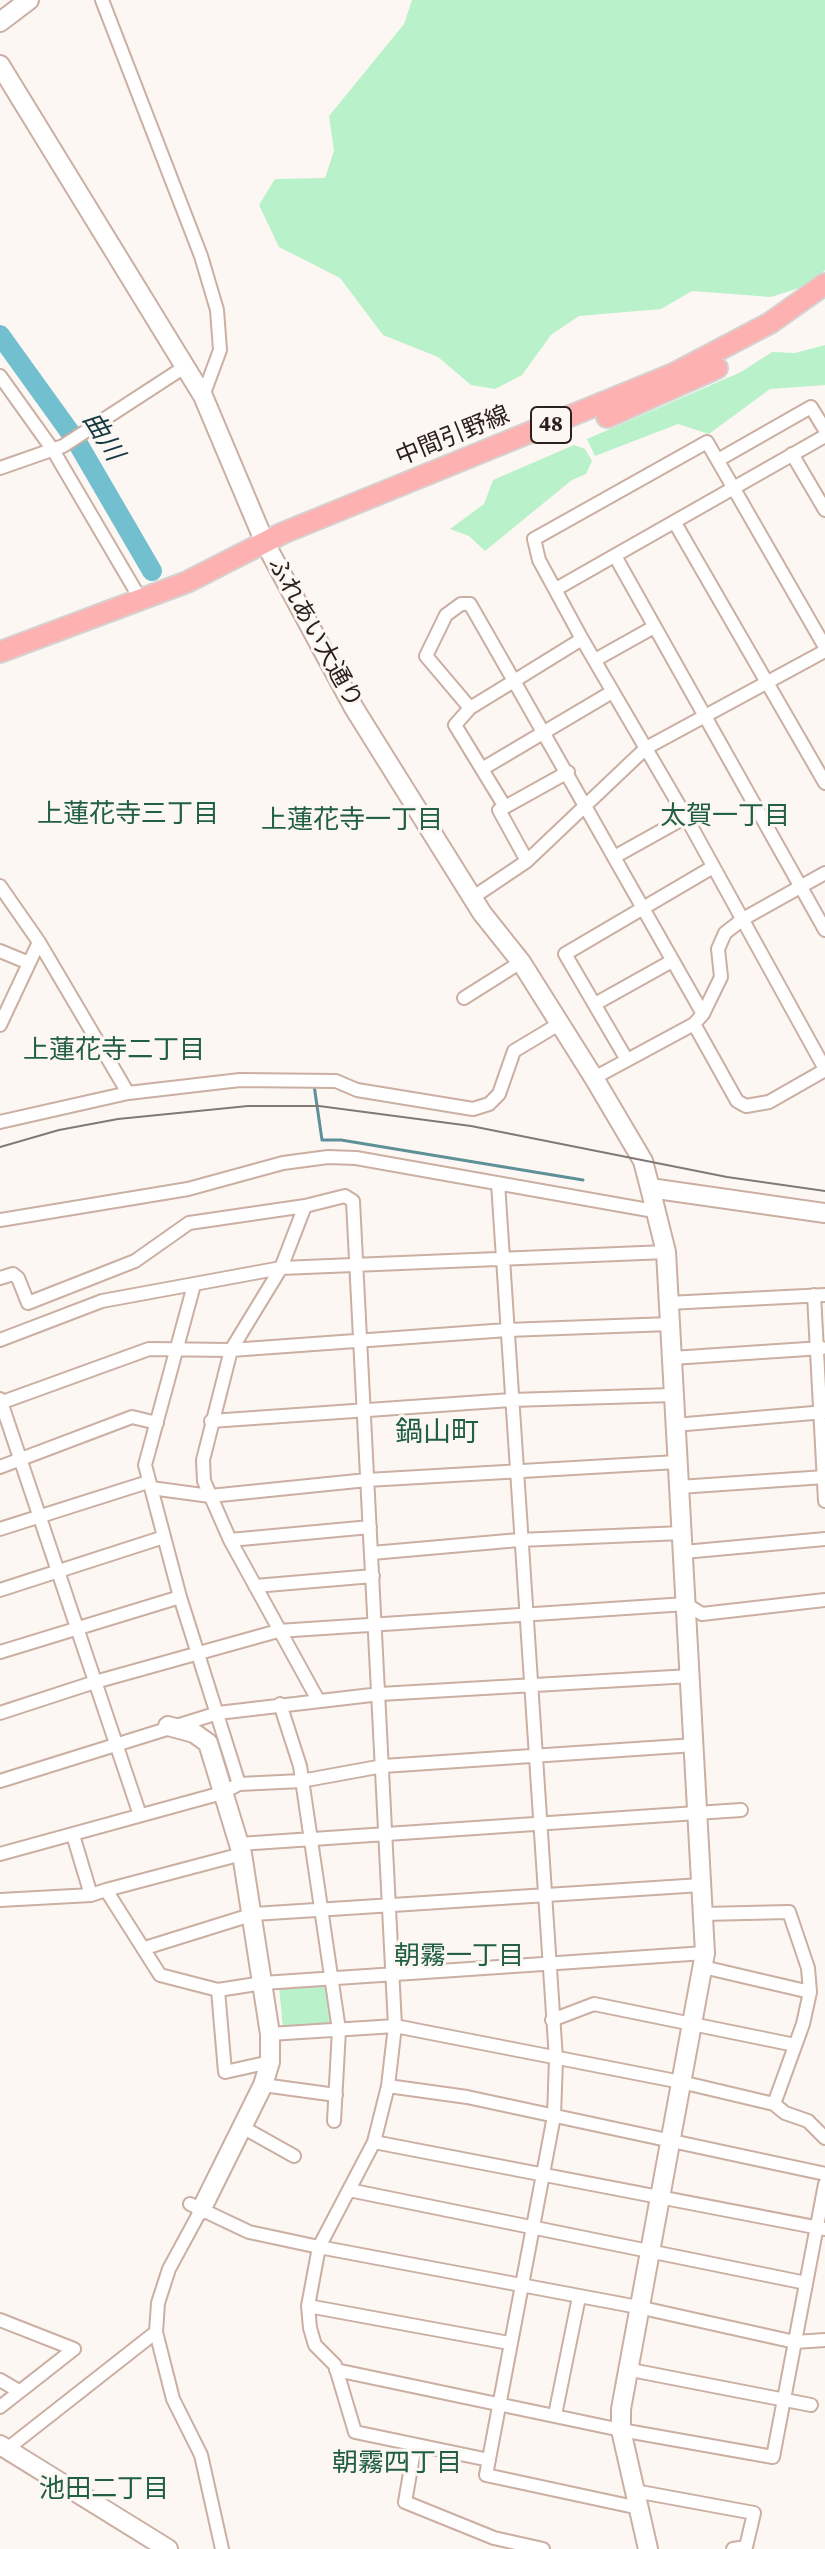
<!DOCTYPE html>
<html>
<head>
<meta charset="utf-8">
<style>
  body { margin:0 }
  canvas { display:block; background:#fdf7f4 }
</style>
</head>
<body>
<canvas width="825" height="2549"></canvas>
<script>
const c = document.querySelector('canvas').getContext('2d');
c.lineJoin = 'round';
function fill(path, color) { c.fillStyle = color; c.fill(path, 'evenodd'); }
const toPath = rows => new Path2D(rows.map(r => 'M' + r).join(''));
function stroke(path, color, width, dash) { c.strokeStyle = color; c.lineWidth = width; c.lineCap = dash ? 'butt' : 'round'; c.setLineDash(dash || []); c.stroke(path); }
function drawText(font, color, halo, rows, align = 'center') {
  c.font = font + ' "Source Serif 4","Noto Sans JP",serif'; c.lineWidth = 6; c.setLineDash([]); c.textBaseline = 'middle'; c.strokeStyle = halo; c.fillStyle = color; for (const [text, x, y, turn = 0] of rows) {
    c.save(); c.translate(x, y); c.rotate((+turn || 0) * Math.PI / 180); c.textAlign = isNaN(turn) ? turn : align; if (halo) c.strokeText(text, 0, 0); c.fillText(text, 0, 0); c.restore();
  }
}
fill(toPath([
  [412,0,825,0,825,270,808,285,771,297,692,291,661,309,579,316,551,335,522,375,495,389,471,385,438,357,383,335,340,278,279,247,259,205,275,179,325,178,334,151,329,116,404,24],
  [825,345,825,385,770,389,709,434,678,424,595,456,587,439,741,372,772,352,795,353],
  [574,445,585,449,592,461,586,474,572,480,485,551,469,536,450,529,484,504,493,480],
  [329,1983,335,2026,283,2029,279,1986]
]), '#b9f1ca');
stroke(toPath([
  [314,1085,322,1140,341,1140,583,1180]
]), '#5d9099', 3);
stroke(toPath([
  [0,335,77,442,152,571]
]), '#72c0cf', 20);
const street = toPath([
  [102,0,201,256,217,310,220,350,203,396],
  [0,376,53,450,141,600],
  [792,454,825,510],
  [718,460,811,407,825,430],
  [0,468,63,446,186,366],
  [675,523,825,783],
  [615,556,825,930],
  [556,589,825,436],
  [582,639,514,681,703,1014],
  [825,647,707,442,534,539,539,560,582,639,686,817,825,1069],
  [595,660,654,627],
  [470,708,426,656,446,615,461,604,470,604,514,681,470,708,455,725,505,807,499,810,527,861],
  [482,769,612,692],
  [505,807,568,772],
  [616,856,686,817],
  [0,886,39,942,128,1093],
  [475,896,527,861,646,748,825,651],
  [0,951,29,963],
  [464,998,521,962],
  [595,1004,672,961],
  [694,1024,737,1101,746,1106,769,1102,825,1070],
  [0,1025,39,942],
  [627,1060,565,954,713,867],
  [594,1078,694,1024,703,1014,721,977,718,949,725,933,743,919,825,873],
  [0,1122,128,1093,240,1080,336,1081,357,1090,473,1109,489,1104,499,1094,514,1051,559,1024],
  [498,1183,556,2059,554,2116,486,2475,639,2508],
  [305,1206,281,1268,231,1350,203,1460,204,1481,230,1540,318,1700],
  [0,1220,188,1189,283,1163,328,1157,356,1158,654,1211],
  [0,1278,13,1274,18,1278,28,1303,135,1261,189,1223,305,1206,345,1196,353,1201,395,2026,388,2086,374,2142,319,2247,308,2306,310,2328,315,2345,335,2365,355,2432,489,2460],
  [194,1285,145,1465,180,1597,239,1784],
  [814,1295,825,1501],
  [668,1303,825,1295],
  [0,1340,102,1301,281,1268,666,1252],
  [672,1358,822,1348],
  [0,1399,140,1815],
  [0,1403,149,1349,231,1350,507,1330,670,1324],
  [211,1421,511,1400,673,1395],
  [675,1425,825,1412],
  [0,1467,132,1417,157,1423],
  [679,1487,825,1477],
  [151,1488,210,1496,367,1480,677,1462],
  [0,1529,148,1482],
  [230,1540,370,1527],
  [684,1552,825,1539],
  [372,1553,519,1540,682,1533],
  [255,1586,373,1576],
  [0,1590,164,1537],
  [0,1652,180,1597],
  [280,1704,300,1766,339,2030,334,2121],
  [0,1713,95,1682,278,1631,686,1604,702,1614,825,1600],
  [0,1781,218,1713,380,1694,690,1676],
  [73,1835,91,1895],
  [239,1844,741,1810],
  [0,1854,222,1793,239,1784,301,1781,383,1766,695,1745],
  [106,1890,242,1854],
  [0,1900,91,1895,106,1890,160,1975,218,1990,225,2072,270,2062],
  [703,1914,789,1912,808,1968,810,1992,803,2024,774,2104],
  [145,1948,254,1914,701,1885],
  [703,1967,810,1992],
  [218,1990,263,1983,705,1953],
  [552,2020,594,2004,795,2045],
  [270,2034,395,2026,681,2082,774,2104,785,2113,808,2121,825,2138],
  [263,2085,336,2095],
  [388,2086,467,2097,825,2174],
  [244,2128,294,2156],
  [374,2142,825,2229],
  [349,2190,806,2283],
  [190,2204,249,2232,319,2247,638,2307,795,2342,825,2340],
  [201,2210,169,2269,158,2303,156,2332,173,2399,201,2455,222,2549],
  [308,2306,509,2343],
  [0,2320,74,2349,0,2407],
  [626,2369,811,2405],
  [336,2370,621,2430,773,2457,825,2184],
  [0,2380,17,2390],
  [555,2415,579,2297],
  [415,2445,405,2502,494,2538,543,2549],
  [7,2449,156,2332],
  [635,2491,754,2513,746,2547,733,2549]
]);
const secondary = toPath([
  [0,22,29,0],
  [0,65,203,396,265,543,354,708,482,913,521,962,594,1078,643,1161,650,1188,666,1252,705,1953,621,2409,621,2430,648,2549],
  [650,1188,825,1213],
  [168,1726,194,1733,208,1743,242,1854,270,2034,270,2062,263,2085,201,2210],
  [0,2445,168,2549]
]);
const primary = toPath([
  [607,417,717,368],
  [0,652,187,582,283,533,673,374,770,323,825,284]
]);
stroke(street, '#caafa2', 16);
stroke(secondary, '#caafa2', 22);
stroke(primary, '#d5d3d2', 24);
stroke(street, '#fff', 12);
stroke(secondary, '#fff', 18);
stroke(primary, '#fdb1b0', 20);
stroke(toPath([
  [0,1147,59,1130,118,1119,248,1106,319,1106,471,1126,727,1177,825,1191]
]), '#827975', 2);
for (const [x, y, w] of [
  [551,425,40]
]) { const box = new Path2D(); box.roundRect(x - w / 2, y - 18, w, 36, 6); c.fillStyle = '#fdf7f4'; c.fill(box); stroke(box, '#2b211c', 2); }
drawText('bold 22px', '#2b211c', null, [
  ["48",551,425]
]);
drawText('24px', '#2b211c', '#fdf7f4', [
  ["中間引野線",453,437,-22],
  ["ふれあい大通り",314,633,61]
]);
drawText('italic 26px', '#143a40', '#fdf7f4', [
  ["曲川",102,437,58]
]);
drawText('26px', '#205f42', '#fdf7f4', [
  ["上蓮花寺三丁目",128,815],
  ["太賀一丁目",725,817],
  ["上蓮花寺一丁目",352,821],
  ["上蓮花寺二丁目",114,1051],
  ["朝霧一丁目",459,1957],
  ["朝霧四丁目",397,2464],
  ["池田二丁目",104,2490]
]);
drawText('28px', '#205f42', '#fdf7f4', [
  ["鍋山町",437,1434]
]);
</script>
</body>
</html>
